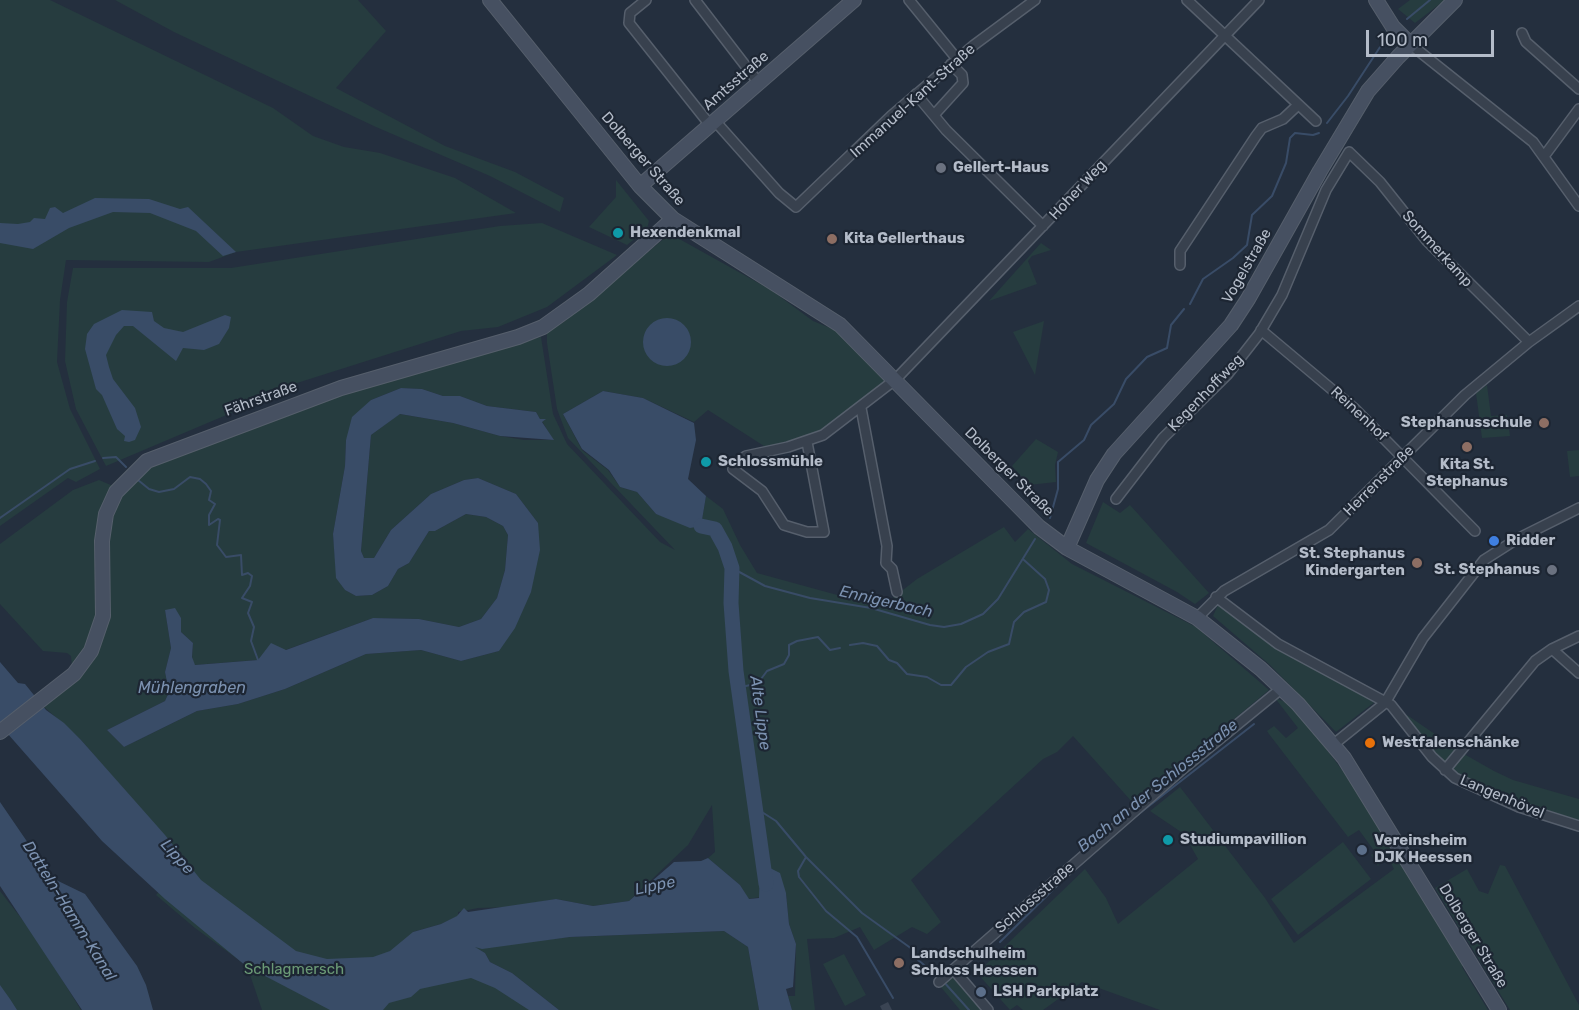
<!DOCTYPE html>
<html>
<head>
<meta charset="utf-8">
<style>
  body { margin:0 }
  #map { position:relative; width:1579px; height:1010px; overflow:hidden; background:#242f3e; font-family:Rubik,sans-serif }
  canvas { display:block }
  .scale { position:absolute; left:1366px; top:30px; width:128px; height:27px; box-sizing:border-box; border:3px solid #b4bcc9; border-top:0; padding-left:8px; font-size:18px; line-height:21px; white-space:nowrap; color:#b4bcc9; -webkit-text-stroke:4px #1d2633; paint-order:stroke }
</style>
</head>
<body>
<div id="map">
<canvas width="1579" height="1010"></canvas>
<div class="scale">100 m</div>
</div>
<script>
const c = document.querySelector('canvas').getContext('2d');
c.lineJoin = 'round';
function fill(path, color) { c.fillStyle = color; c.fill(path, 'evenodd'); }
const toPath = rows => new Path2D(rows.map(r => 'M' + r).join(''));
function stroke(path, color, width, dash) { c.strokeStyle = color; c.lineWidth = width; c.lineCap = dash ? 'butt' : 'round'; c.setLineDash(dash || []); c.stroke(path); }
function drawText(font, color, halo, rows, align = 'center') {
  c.font = font + ' Rubik,sans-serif'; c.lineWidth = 4.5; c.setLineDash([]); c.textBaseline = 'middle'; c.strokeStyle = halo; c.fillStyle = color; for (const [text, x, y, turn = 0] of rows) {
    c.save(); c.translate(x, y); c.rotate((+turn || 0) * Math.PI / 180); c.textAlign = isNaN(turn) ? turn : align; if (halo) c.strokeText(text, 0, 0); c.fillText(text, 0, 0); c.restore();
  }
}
fill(toPath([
  [0,0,50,0,273,108,313,136,344,147,380,153,455,178,516,213,236,252,209,262,66,260,60,300,57,362,70,409,100,469,76,482,68,478,0,526],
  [115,0,358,0,386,31,336,88,445,146,515,172,564,198,560,212,490,176,376,127,174,32],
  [1410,0,1445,0,1415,23,1398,9],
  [616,180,649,221,647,229,627,245,589,227,616,197],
  [542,223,617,255,547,307,498,327,461,331,275,390,250,405,106,466,76,409,65,361,67,302,73,268,231,268,500,226],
  [674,236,771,290,813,321,835,330,888,383,818,436,767,448,708,410,694,422,643,398,603,391,563,414,582,450,608,470,620,487,637,492,656,514,701,525,706,496,723,509,740,545,757,573,881,607,917,579,1004,527,1015,542,1028,529,1072,564,1196,627,1269,690,1133,803,1073,736,1057,752,1043,759,911,880,941,922,927,934,912,927,874,950,860,927,834,938,807,939,815,1010,792,1010,788,996,795,996,796,944,789,924,786,893,748,899,740,885,708,858,715,852,712,805,688,845,629,901,593,906,556,899,511,907,478,908,458,912,458,916,441,924,413,932,539,1010,262,1010,247,966,195,928,156,895,186,862,81,740,42,705,95,653,107,532,117,499,141,470,310,403,427,367,541,337,553,414,567,444,660,542,675,550,568,438,557,409,547,343,547,332,565,321,666,237],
  [401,388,422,389,443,396,460,396,487,406,536,412,540,419,545,420,542,421,553,440,524,440,500,436,453,423,399,414,371,435,361,551,364,558,374,558,391,530,431,494,464,480,478,478,516,494,538,523,499,651,461,661,421,650,366,654,285,689,238,704,197,711,124,747,107,730,165,701,169,692,165,672,171,648,165,610,181,618,181,632,193,643,192,657,194,665,258,660,373,618,419,619,459,627,481,619,497,598,505,570,508,535,503,526,486,517,466,514,435,531,429,531,409,563,398,569,388,586,372,595,356,596,345,590,337,578,333,534,345,466,346,440,371,400],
  [1041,243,1051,250,1032,256,1028,261,1037,284,989,301],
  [1044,321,1035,375,1013,332],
  [1487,385,1491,416,1507,415,1510,436,1482,438,1476,393],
  [1036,439,1058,452,1055,465,1056,482,1029,485,1012,466],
  [1579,450,1579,476,1570,477,1567,451],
  [99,480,113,486,99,615,91,641,72,666,71,656,67,653,43,651,0,604,0,544,73,490],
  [1103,502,1120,513,1130,505,1209,593,1195,604,1177,592,1086,543],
  [1218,605,1274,646,1376,701,1336,732,1270,665,1213,616],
  [1275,698,1288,703,1303,718,1351,782,1464,965,1462,967,1488,1010,1160,1010,1082,982,1043,1010,1023,1010,1017,1005,1010,1010,977,973,1085,869,1106,898,1118,924,1198,859,1184,834,1150,811,1180,787,1265,898,1294,943,1394,869,1387,855,1378,866,1371,855,1375,852,1359,830,1348,837,1269,734,1267,731,1274,726,1286,738,1298,728],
  [1407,715,1464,754,1494,771,1513,780,1579,799,1579,820,1513,800,1454,771,1443,761,1405,717],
  [1343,842,1371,879,1298,935,1271,899],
  [1500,865,1505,866,1579,1005,1579,1010,1510,1010,1435,888,1467,869,1479,891,1488,894],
  [0,891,35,936,81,1010,0,1010],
  [724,931,748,947,759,1010,559,1010,512,973,490,962,485,953,474,947,570,937],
  [844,954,866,995,845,1006,823,964],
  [951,975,982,1010,960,1010,940,986]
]), '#263c3f');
fill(toPath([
  [95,198,149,199,180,209,188,207,236,252,223,256,196,231,150,213,113,212,69,228,33,249,0,243,0,223,18,224,30,222,34,218,45,219,50,208,55,207,63,213],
  [122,310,152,312,154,321,164,328,183,332,225,315,231,317,229,328,219,344,204,350,183,348,176,361,133,326,124,326,116,335,106,355,109,367,113,379,135,408,141,427,135,440,129,442,124,441,125,436,117,429,102,395,96,389,85,349,87,334,94,324],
  '643 342a24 24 0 1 1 48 0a24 24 0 1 1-48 0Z',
  [401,388,422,389,443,396,460,396,487,406,536,412,540,419,546,419,542,422,554,440,500,436,453,423,400,414,371,435,361,551,364,558,374,558,391,530,431,494,464,480,478,478,516,494,538,523,540,550,531,592,515,628,499,651,461,661,421,650,366,654,285,689,238,704,197,711,124,747,107,730,165,701,169,692,165,672,171,648,165,610,175,608,181,618,181,632,193,643,192,657,195,665,258,660,271,643,286,650,373,618,419,619,459,627,481,619,497,598,505,570,508,535,503,526,486,517,466,514,435,531,429,531,409,563,398,569,388,586,372,595,356,596,345,590,336,578,333,534,345,466,346,440,352,417,371,400],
  [603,391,643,398,694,423,696,440,688,479,706,496,701,526,690,528,656,514,637,492,620,487,609,470,582,449,563,414],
  [0,662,18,683,25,684,46,710,64,723,81,740,165,835,201,880,296,951,327,959,373,957,390,951,413,932,441,924,457,916,464,908,468,912,556,899,593,906,629,901,674,862,701,861,708,858,740,885,749,899,759,898,760,868,766,866,780,873,786,893,789,924,796,944,793,987,786,989,792,1010,759,1010,748,947,724,931,570,937,482,949,475,947,485,953,490,962,512,973,559,1010,529,1010,495,988,471,978,420,989,411,997,389,1003,383,1010,330,1010,246,966,165,899,102,841,0,725],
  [0,802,52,878,85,894,137,966,146,985,153,1010,82,1010,0,886],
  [0,985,10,999,17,1010,0,1010]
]), '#394c67');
stroke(toPath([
  [1407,19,1430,0],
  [1327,123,1348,96,1384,41],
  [1190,304,1203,279,1233,258,1247,245,1252,215,1272,196,1286,163,1290,138,1295,133,1313,135,1319,133],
  [103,458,116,457,126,467],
  [138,480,149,489,159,492,174,489,190,477,200,479,206,484,211,491,209,500,215,504,209,515,209,525,218,519,220,520,217,545,226,557,241,555,242,575,248,573,252,576,250,586,242,598,252,602,248,613,254,627,251,641,258,660],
  [0,518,70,469,95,461],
  [1050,518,1058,489,1058,462,1084,440,1091,425,1114,404,1126,379,1147,357,1167,348,1171,325,1184,309],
  [732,568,765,586,810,598,871,608,930,625,944,627,961,624,983,614,998,599,1035,539],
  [850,645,863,643,877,646,889,660,897,663,907,674,927,677,941,685,951,685,966,667,988,652,1009,644,1014,622,1024,612,1046,602,1049,590,1045,579,1024,560],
  [738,688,758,683,767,671,784,664,789,655,789,645,797,641,818,637,830,650,840,648],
  [754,807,776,821,806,857,862,913,912,949,918,960,939,977],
  [1131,820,1254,724],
  [806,857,798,871,799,877,826,911,857,937,893,998],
  [1000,942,1072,871],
  [943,981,969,1010]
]), '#394c67', 2);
stroke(toPath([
  [701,526,715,529,725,547,732,568,731,603,736,671,766,884]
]), '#394c67', 15);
stroke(toPath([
  [882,1010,890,1006]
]), '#3a4453', 9, [9, 4.5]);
const street = toPath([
  [646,0,630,13,629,23,710,125],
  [695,0,758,82],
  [909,0,957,59],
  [1187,0,1316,121],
  [1522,33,1526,42,1579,89],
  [1410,44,1533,142,1579,206],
  [916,94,946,130,1043,226],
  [934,115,963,83,962,75,951,64],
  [715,121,779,193,796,207,891,116,974,45,1035,0],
  [1545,155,1579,109],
  [1180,265,1180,251,1256,136,1262,128,1283,119,1298,105],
  [1261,330,1354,408,1475,531],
  [861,408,887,546,886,563,892,569,897,592],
  [807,442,824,532,807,532,784,525,762,491,733,469,736,464,746,456,788,447,823,435,896,379,1259,0],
  [1116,499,1163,438,1227,375,1259,334,1282,295,1326,190,1349,152,1380,182,1427,241,1529,342],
  [1216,597,1278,644,1391,705,1432,757,1455,778,1519,807,1579,826],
  [1197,618,1224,591,1329,530,1465,395,1529,342,1579,306],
  [1552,649,1579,636],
  [1334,744,1385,703,1423,638,1484,560,1517,539,1579,508],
  [1445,770,1535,661,1552,649,1579,673],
  [954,970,988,1010],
  [939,982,1184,768,1282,688]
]);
const secondary = toPath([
  [490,0,640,186,673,219,840,325,1039,527,1067,548,1197,618,1261,669,1298,704,1344,758,1499,1010],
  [1376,0,1393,27,1410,44],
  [640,186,854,0],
  [1067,548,1097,480,1114,454,1231,325,1248,299,1320,171,1368,91,1398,57,1455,0],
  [0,732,74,674,91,651,103,616,102,541,106,514,116,492,147,461,341,388,518,337,543,327,589,294,673,219]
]);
stroke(street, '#565f6c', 12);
stroke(secondary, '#565f6c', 16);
stroke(street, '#38414e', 9);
stroke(secondary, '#465061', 14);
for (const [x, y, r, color] of [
  [941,168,6,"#6b7280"],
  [618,233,6,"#0f9aa8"],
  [832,239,6,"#8d6e63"],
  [1544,423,6,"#8d6e63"],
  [1467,447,6,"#8d6e63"],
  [706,462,6,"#0f9aa8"],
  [1494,541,6,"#3f7fe0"],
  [1417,563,6,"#8d6e63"],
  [1552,570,6,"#6b7280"],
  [1370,743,6,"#e8710a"],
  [1168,840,6,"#0f9aa8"],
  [1362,850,6,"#5c6f8a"],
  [899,963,6,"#8d6e63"],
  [981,992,6,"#5c6f8a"]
]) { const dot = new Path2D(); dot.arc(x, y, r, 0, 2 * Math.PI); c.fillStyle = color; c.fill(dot); stroke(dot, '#1d2633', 2); }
drawText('15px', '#b4bcc9', '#1d2633', [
  ["Amtsstraße",736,81,-41],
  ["Immanuel-Kant-Straße",913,101,-42],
  ["Dolberger Straße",643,159,49],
  ["Hoher Weg",1078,190,-47],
  ["Sommerkamp",1437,249,48],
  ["Vogelstraße",1247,266,-60],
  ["Kegenhoffweg",1206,393,-46],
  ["Fährstraße",261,399,-20],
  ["Reinenhof",1359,414,43],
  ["Dolberger Straße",1009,472,45],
  ["Herrenstraße",1379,481,-45],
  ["Langenhövel",1502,797,23],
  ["Schlossstraße",1035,898,-41],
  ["Dolberger Straße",1473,936,59]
]);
drawText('bold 15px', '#b4bcc9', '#1d2633', [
  ["Gellert-Haus",953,168],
  ["Hexendenkmal",630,233],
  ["Kita Gellerthaus",844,239],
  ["Stephanusschule",1532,423,"right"],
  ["Schlossmühle",718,462],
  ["Kita St.",1467,465,"center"],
  ["Stephanus",1467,482,"center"],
  ["Ridder",1506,541],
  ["St. Stephanus",1405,554,"right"],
  ["Kindergarten",1405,571,"right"],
  ["St. Stephanus",1540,570,"right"],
  ["Westfalenschänke",1382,743],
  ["Studiumpavillion",1180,840],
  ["Vereinsheim",1374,841],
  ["DJK Heessen",1374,858],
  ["Landschulheim",911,954],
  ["Schloss Heessen",911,971],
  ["LSH Parkplatz",993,992]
], 'left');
drawText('15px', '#6b9a76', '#1d2633', [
  ["Schlagmersch",294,970]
]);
drawText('italic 16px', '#7c92b1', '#1d2633', [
  ["Ennigerbach",886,602,13],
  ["Mühlengraben",192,688],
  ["Alte Lippe",760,713,82],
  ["Bach an der Schlossstraße",1158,786,-39],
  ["Lippe",177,857,48],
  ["Lippe",655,886,-12],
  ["Datteln-Hamm-Kanal",69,911,58]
]);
</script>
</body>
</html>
